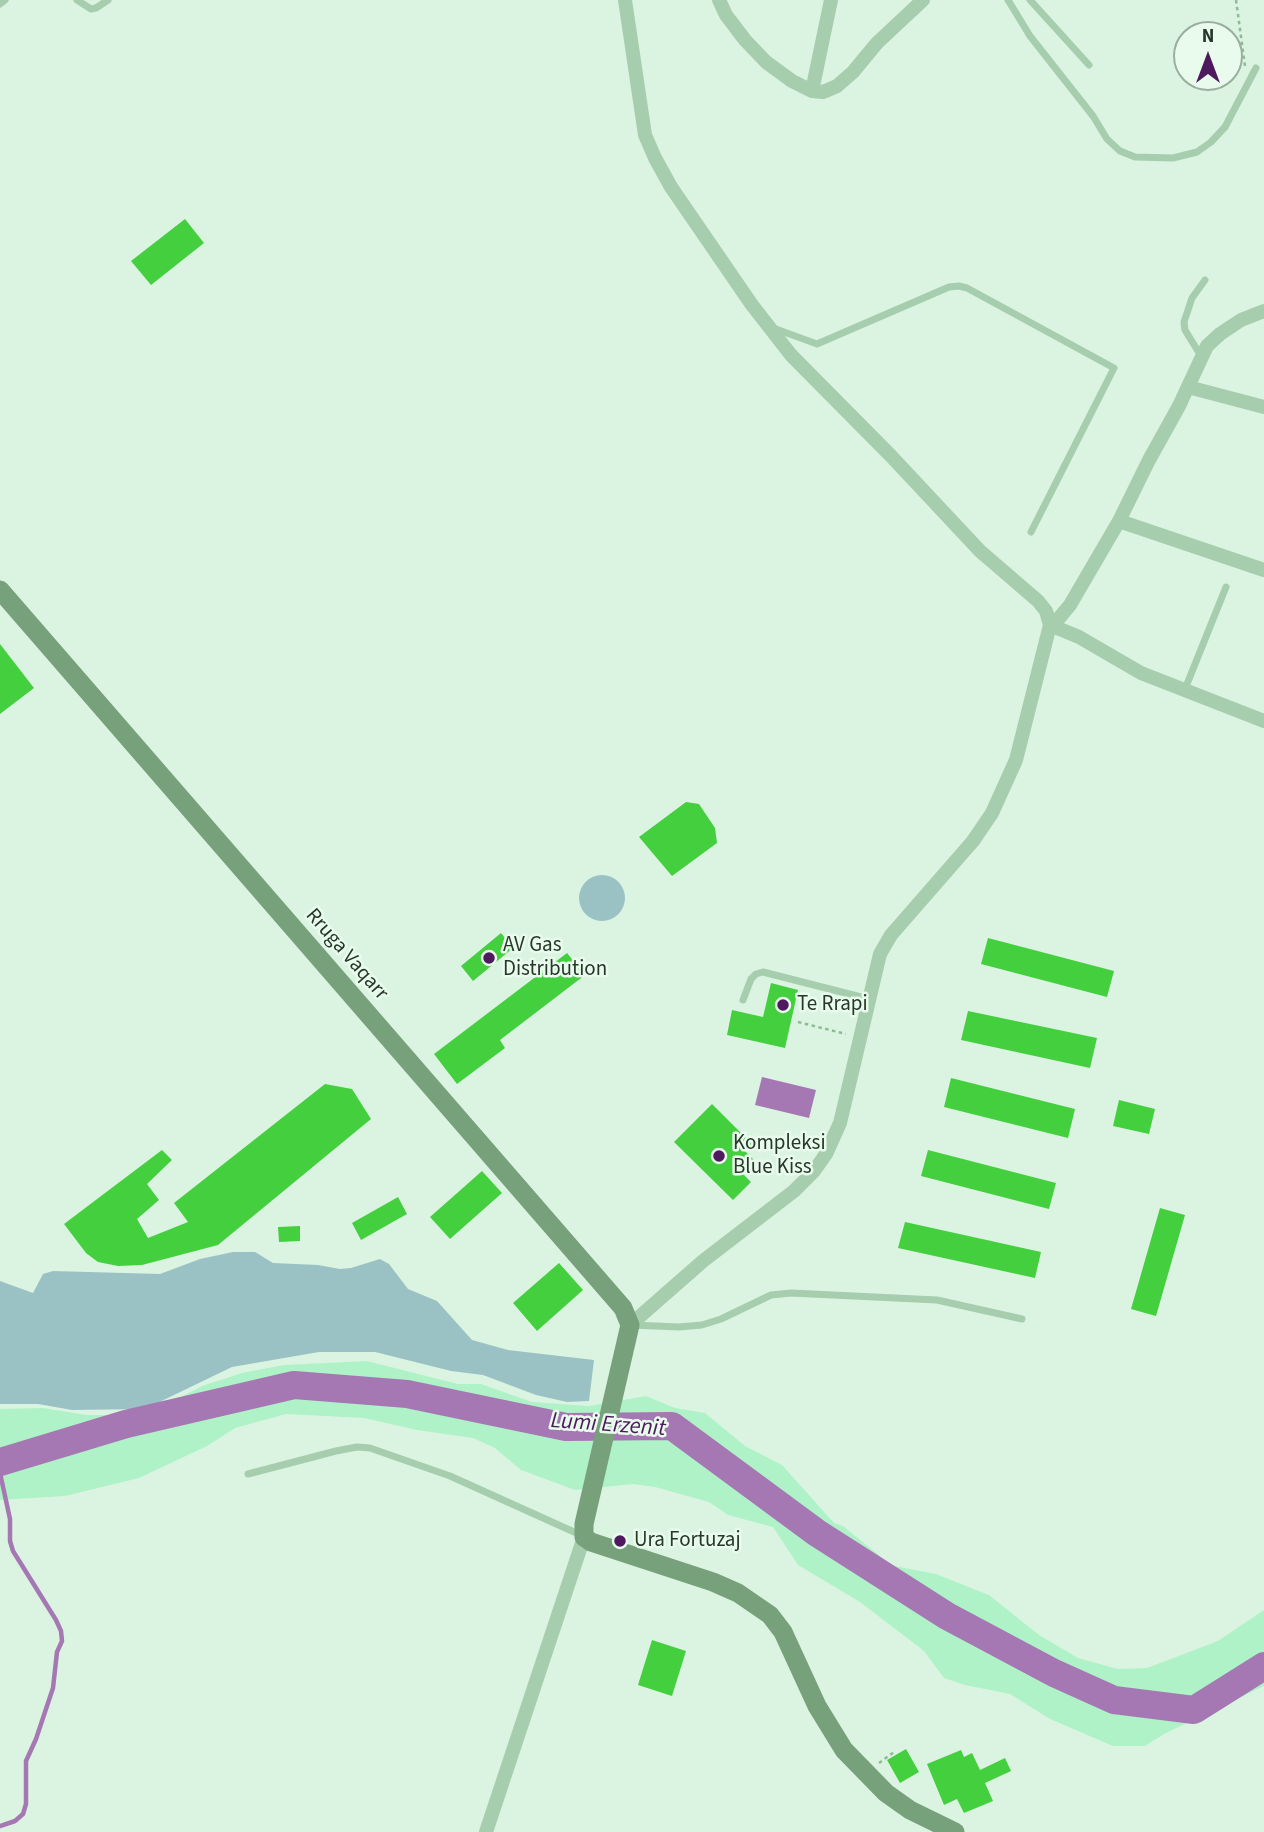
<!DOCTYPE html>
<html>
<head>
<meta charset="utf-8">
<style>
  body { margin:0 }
  #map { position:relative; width:1264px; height:1832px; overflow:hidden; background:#dbf4e1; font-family:"Source Sans 3",sans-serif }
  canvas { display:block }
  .north { position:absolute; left:1173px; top:21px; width:70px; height:70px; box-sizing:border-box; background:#e8fbed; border:2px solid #9bad9e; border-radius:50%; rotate:0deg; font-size:19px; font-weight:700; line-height:28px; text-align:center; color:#273828 }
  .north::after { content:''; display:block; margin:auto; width:24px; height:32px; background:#4e1a5d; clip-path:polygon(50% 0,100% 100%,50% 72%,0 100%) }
</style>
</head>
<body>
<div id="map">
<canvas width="1264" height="1832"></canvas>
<div class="north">N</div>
</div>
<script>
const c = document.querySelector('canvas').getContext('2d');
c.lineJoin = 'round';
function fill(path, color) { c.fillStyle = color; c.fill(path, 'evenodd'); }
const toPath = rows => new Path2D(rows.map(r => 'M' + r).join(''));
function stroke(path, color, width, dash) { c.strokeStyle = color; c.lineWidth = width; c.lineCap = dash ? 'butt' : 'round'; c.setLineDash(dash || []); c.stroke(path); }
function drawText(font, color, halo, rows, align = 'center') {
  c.font = font + ' "Source Sans 3",sans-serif'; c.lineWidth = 5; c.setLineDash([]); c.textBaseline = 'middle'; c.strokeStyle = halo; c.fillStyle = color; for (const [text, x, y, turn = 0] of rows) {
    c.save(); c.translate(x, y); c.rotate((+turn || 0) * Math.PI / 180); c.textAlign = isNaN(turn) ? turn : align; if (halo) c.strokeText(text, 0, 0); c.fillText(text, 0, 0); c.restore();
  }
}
fill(toPath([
  '579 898a23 23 0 1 1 46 0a23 23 0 1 1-46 0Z',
  [233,1252,255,1252,273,1263,318,1265,340,1269,351,1268,380,1259,389,1264,408,1289,437,1301,472,1340,508,1350,594,1360,589,1401,567,1402,536,1395,483,1375,451,1371,375,1352,319,1352,232,1367,145,1409,72,1410,38,1404,0,1404,0,1281,33,1293,43,1274,53,1271,160,1274,200,1259]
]), '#9ac2c4');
fill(toPath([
  [367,1361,458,1384,481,1384,532,1402,589,1406,646,1396,675,1408,705,1413,745,1446,782,1465,834,1523,843,1526,885,1560,894,1566,936,1574,989,1595,1039,1635,1078,1658,1118,1669,1147,1668,1218,1641,1264,1610,1264,1686,1164,1734,1145,1746,1113,1746,1050,1719,1010,1694,965,1685,944,1678,924,1651,860,1602,798,1565,773,1527,728,1515,709,1502,655,1487,633,1484,575,1490,521,1470,495,1448,473,1438,417,1430,364,1418,286,1414,235,1428,207,1446,139,1478,65,1496,0,1500,0,1409,43,1408,87,1415,146,1415,202,1386,242,1373,284,1365]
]), '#aff2c8');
fill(toPath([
  [762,1077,816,1090,809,1118,755,1105]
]), '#a578b3');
stroke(toPath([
  [0,1473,10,1519,10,1541,13,1551,56,1620,61,1631,62,1641,57,1652,53,1688,36,1739,26,1761,26,1804,23,1814,15,1821,0,1826]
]), '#a578b3', 4.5);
stroke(toPath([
  [0,1462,126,1424,294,1385,407,1394,566,1427,672,1426,817,1533,947,1616,1054,1673,1114,1700,1194,1710,1264,1666]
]), '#a578b3', 28);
fill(toPath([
  [185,219,204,243,151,285,131,261],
  [0,644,34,688,0,714],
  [686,802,699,804,715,828,717,843,672,876,639,837],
  [501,933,513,948,473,981,461,966],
  [988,938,1114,971,1107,997,981,964],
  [567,953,585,975,500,1040,505,1048,457,1084,434,1054],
  [771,983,798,990,785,1048,727,1035,732,1010,763,1017],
  [968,1011,1097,1038,1090,1068,961,1040],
  [951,1078,1075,1109,1068,1138,944,1107],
  [325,1084,352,1089,371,1119,218,1245,142,1265,118,1266,98,1262,86,1253,64,1224,162,1150,172,1160,147,1184,159,1200,137,1219,148,1238,188,1222,174,1203],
  [1119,1100,1155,1109,1149,1134,1113,1126],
  [712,1104,752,1144,745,1151,754,1160,742,1173,751,1182,733,1200,674,1142],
  [928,1150,1056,1183,1049,1209,921,1176],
  [482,1171,502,1193,450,1239,430,1217],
  [398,1197,407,1214,361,1240,352,1223],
  [1160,1208,1185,1215,1156,1316,1131,1309],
  [905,1222,1041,1252,1035,1278,898,1248],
  [300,1226,300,1241,279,1242,278,1227],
  [559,1263,583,1290,537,1331,513,1303],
  [652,1640,686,1651,672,1696,638,1685],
  [906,1749,919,1772,900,1783,887,1760],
  [961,1750,964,1757,972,1753,980,1770,1005,1758,1011,1771,985,1783,993,1801,964,1813,957,1799,944,1805,927,1764]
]), '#44cf3e');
stroke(toPath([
  [1236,0,1245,66],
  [798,1022,846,1034],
  [879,1763,894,1752]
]), '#90b996', 2.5, [3.5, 3.5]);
stroke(toPath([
  [77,0,91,9,96,8,108,0],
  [1008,0,1030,36,1093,116,1107,139,1120,151,1135,157,1173,158,1197,152,1211,142,1225,127,1256,68],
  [1030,0,1089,65],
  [0,4,5,0],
  [773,328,817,344,949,287,959,286,967,288,1114,368,1031,532],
  [1201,356,1185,330,1184,322,1192,298,1205,280],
  [1185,689,1226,587],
  [743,1000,751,979,756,974,763,972,869,999],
  [631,1325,679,1327,702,1325,721,1319,771,1295,791,1293,937,1300,1022,1319],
  [248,1474,336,1451,357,1447,370,1448,450,1476,583,1536]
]), '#a6cdad', 7);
stroke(toPath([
  [625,0,645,135,655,158,671,187,752,305,791,355,891,456,980,551,1038,601,1046,611,1050,625,1016,760,992,813,973,841,891,935,880,954,840,1123,826,1154,814,1171,794,1191,703,1261,630,1325],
  [719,0,726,15,745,40,766,62,792,81,812,91,823,92,837,86,853,72,877,43,923,0],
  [812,91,831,0],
  [1188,387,1264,407],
  [1119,521,1264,570],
  [1050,625,1060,617,1070,605,1119,521,1149,460,1179,406,1207,346,1220,334,1241,320,1264,311],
  [1050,625,1079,637,1141,673,1264,721],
  [486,1832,584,1537]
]), '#a6cdad', 14);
stroke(toPath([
  [0,590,623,1308,630,1325,584,1524,584,1537,591,1542,713,1582,738,1593,770,1615,783,1632,817,1706,844,1750,886,1793,910,1810,955,1832]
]), '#77a17a', 19);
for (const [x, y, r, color] of [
  [489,958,7,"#4e1a5d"],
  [783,1005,7,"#4e1a5d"],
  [719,1156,7,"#4e1a5d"],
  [620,1541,7,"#4e1a5d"]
]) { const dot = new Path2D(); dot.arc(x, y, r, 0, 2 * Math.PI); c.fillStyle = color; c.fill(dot); stroke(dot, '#e8fbed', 2.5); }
drawText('21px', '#273828', '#e8fbed', [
  ["AV Gas",503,946],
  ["Distribution",503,970],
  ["Te Rrapi",797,1005],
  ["Kompleksi",733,1144],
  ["Blue Kiss",733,1168],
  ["Ura Fortuzaj",634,1541]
], 'left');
drawText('21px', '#273828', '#e8fbed', [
  ["Rruga Vaqarr",346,955,49]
]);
drawText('italic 23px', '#4e1a5d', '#e8fbed', [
  ["Lumi Erzenit",608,1426,4]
]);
</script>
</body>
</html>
